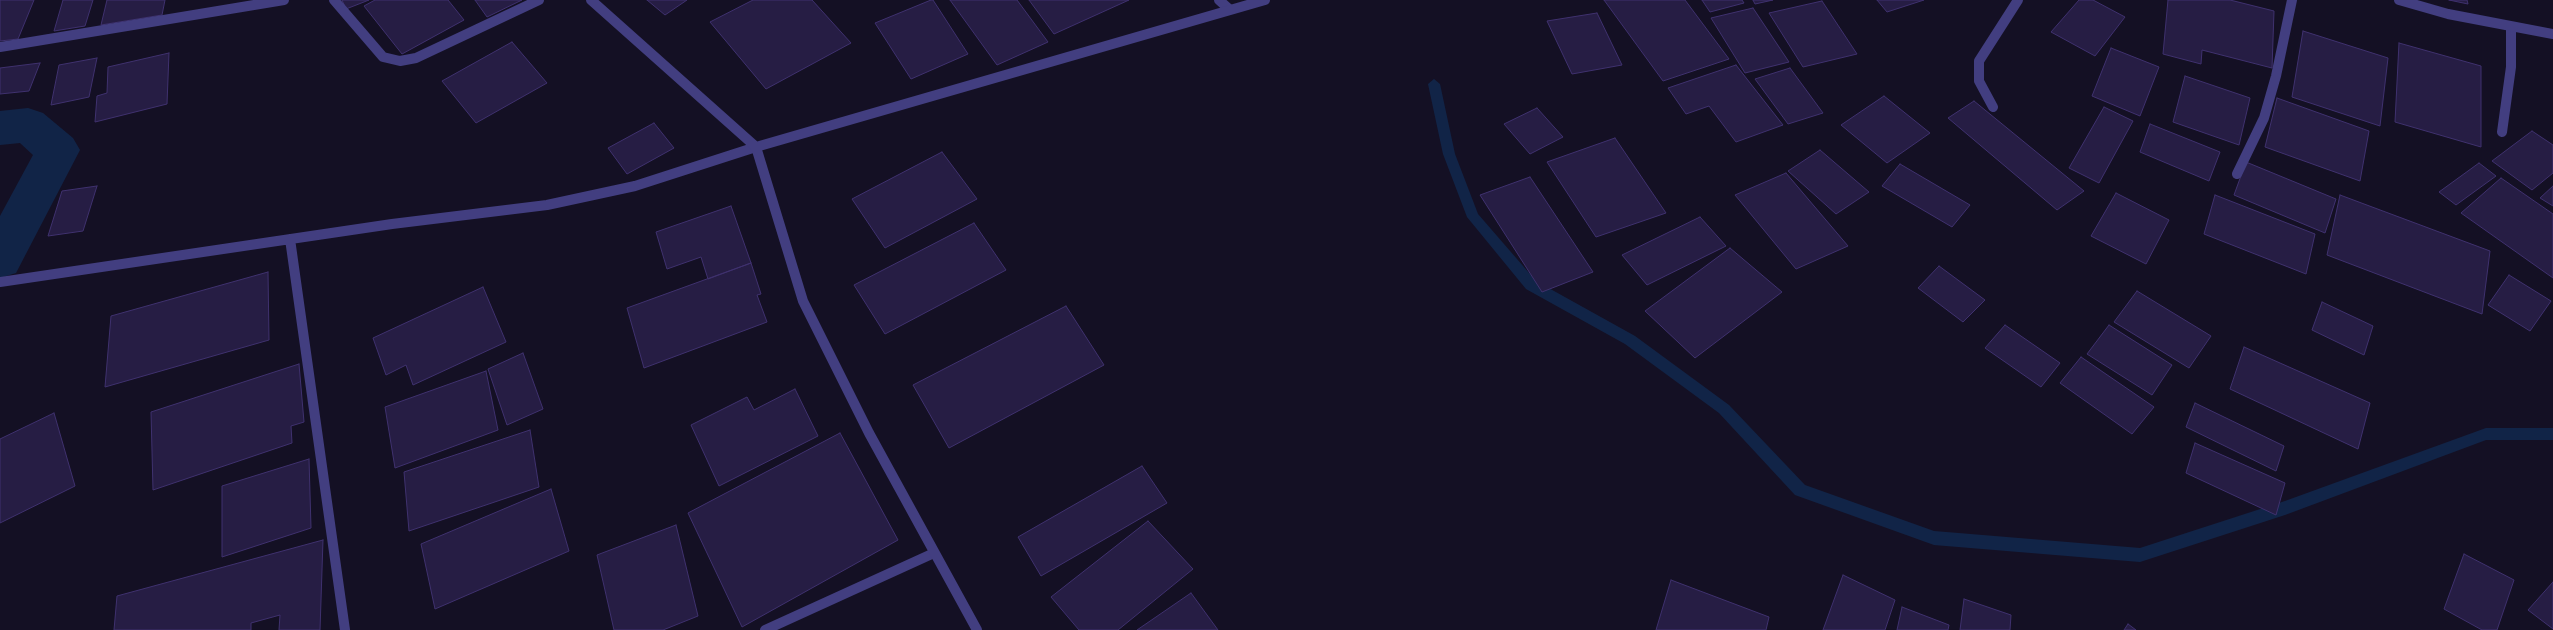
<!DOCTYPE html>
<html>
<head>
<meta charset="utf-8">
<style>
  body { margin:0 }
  canvas { display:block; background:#141024 }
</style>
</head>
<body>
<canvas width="2553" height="630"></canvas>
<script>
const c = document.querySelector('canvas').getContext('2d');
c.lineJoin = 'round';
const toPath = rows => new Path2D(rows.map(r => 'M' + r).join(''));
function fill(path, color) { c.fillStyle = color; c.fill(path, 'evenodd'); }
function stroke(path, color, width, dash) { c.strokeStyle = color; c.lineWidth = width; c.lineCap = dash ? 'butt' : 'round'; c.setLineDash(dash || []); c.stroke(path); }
fill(toPath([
  [1434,79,1440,84,1455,154,1478,214,1536,281,1635,336,1729,405,1805,485,1934,531,2140,548,2285,501,2486,428,2553,428,2553,440,2486,440,2285,515,2140,562,1934,545,1795,495,1719,413,1625,344,1526,289,1467,217,1443,154,1428,84,1434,79]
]), '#112447');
fill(toPath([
  [28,108,43,113,73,138,80,150,16,273,0,278,0,216,33,155,20,143,0,145,0,111,28,108]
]), '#112447');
const building = toPath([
  [0,0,34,0,18,39,0,41,0,0],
  [63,0,93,0,85,26,54,31,63,0],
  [107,0,165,0,162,15,101,25,107,0],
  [342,0,369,0,346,9,342,0],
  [375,0,448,0,464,20,402,54,364,6,375,0],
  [475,0,522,0,487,17,475,0],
  [647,0,687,0,665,15,647,0],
  [753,0,812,0,851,43,766,89,710,22,753,0],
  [931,0,933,0,968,54,911,79,875,23,931,0],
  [950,0,1017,0,1048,42,997,65,950,0],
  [1029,0,1129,0,1054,34,1029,0],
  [1604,0,1685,0,1729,59,1663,81,1604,0],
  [1702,0,1742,0,1744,3,1710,12,1702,0],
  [1753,0,1773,0,1755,4,1753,0],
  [1877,0,1924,0,1887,12,1877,0],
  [2079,0,2093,0,2125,17,2095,56,2051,32,2079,0],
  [2168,0,2230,0,2274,11,2272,68,2202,50,2201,64,2163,54,2168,0],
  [2449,0,2467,0,2468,4,2449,0],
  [1822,1,1857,54,1803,67,1769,13,1822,1],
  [1753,8,1789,62,1745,73,1711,18,1753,8],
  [1597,13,1622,65,1572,74,1547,21,1597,13],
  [2303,31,2388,58,2380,126,2292,97,2303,31],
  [512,42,547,83,476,123,442,81,512,42],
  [2399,43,2481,66,2481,147,2395,122,2399,43],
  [2111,48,2159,67,2140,116,2092,96,2111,48],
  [169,53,167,104,95,122,97,96,107,93,108,67,169,53],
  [97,58,89,97,51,105,59,65,97,58],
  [40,63,29,91,0,94,0,68,40,63],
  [1736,65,1783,125,1736,142,1709,106,1686,114,1668,88,1736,65],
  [1790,68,1823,113,1788,124,1755,79,1790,68],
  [2185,76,2250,98,2239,145,2173,122,2185,76],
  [1884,96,1930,133,1887,163,1841,125,1884,96],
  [2277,98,2369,131,2360,181,2265,147,2277,98],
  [1974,101,2084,191,2057,210,1948,118,1974,101],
  [2104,107,2133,121,2099,183,2069,168,2104,107],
  [1537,108,1563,137,1530,154,1504,124,1537,108],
  [654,123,674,148,627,174,608,148,654,123],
  [2150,124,2220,152,2209,181,2140,152,2150,124],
  [2532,131,2553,145,2553,173,2532,190,2492,161,2532,131],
  [1615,138,1666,213,1596,237,1547,162,1615,138],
  [1820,150,1869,192,1836,214,1788,171,1820,150],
  [942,152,977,199,885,248,852,199,942,152],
  [2246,162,2336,199,2325,233,2234,195,2246,162],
  [2479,163,2496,176,2456,205,2439,192,2479,163],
  [1900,164,1970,205,1952,227,1882,186,1900,164],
  [1786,173,1848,246,1796,269,1735,195,1786,173],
  [1530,177,1593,272,1542,292,1480,195,1530,177],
  [2501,178,2553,214,2553,278,2461,213,2501,178],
  [97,186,83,231,48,236,62,191,97,186],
  [2553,186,2553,206,2540,198,2553,186],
  [2116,193,2169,220,2146,264,2091,236,2116,193],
  [2215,195,2315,234,2306,274,2204,234,2215,195],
  [2340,195,2490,251,2482,314,2327,255,2340,195],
  [731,206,751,263,708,279,701,257,667,269,656,232,731,206],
  [1700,217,1726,246,1647,285,1622,255,1700,217],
  [974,223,1006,270,885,334,854,285,974,223],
  [1730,248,1782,292,1695,358,1645,311,1730,248],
  [751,263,761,294,757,295,767,322,644,368,627,308,751,263],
  [1939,266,1985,300,1963,322,1918,288,1939,266],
  [268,272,269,340,105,387,111,316,268,272],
  [2509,275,2551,301,2530,331,2488,305,2509,275],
  [483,287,506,342,413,385,406,365,386,375,373,338,483,287],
  [2137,291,2211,336,2189,368,2114,322,2137,291],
  [2322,302,2373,326,2364,355,2312,330,2322,302],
  [1066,306,1104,365,949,448,913,385,1066,306],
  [2005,325,2060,363,2041,387,1985,348,2005,325],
  [2109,325,2172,365,2152,395,2087,354,2109,325],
  [2244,347,2370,403,2358,449,2230,389,2244,347],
  [523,353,543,409,507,425,488,369,523,353],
  [2081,357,2154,407,2132,434,2060,383,2081,357],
  [299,364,304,422,291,426,292,443,153,490,151,412,299,364],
  [486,371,498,430,395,468,385,407,486,371],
  [795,389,818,436,719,486,691,425,747,397,754,410,795,389],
  [2195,403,2284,446,2276,471,2186,427,2195,403],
  [54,413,75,486,0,523,0,439,54,413],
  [530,430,539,487,409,531,404,472,530,430],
  [840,433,898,540,742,627,688,513,840,433],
  [2195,443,2285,483,2276,515,2186,473,2195,443],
  [309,459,311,528,222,557,222,486,309,459],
  [1142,466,1167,503,1041,576,1018,537,1142,466],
  [551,489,569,551,435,609,421,544,551,489],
  [1148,521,1193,569,1118,630,1079,630,1051,597,1148,521],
  [676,525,698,616,663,630,614,630,597,555,676,525],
  [323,540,320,630,279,630,280,615,251,623,251,630,114,630,117,596,323,540],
  [2464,554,2514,580,2497,630,2482,630,2444,609,2464,554],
  [1843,575,1895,600,1885,630,1823,630,1843,575],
  [1671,580,1769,617,1766,630,1656,630,1671,580],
  [2553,582,2553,629,2528,610,2553,582],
  [1191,593,1218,630,1137,630,1191,593],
  [1964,599,2011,615,2010,630,1960,630,1964,599],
  [1902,607,1949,625,1948,630,1897,630,1902,607],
  [2128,624,2136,630,2124,630,2128,624]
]);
fill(building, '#261d44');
stroke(building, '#3f316e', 1);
stroke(toPath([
  [334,0,383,57,400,61,416,58,539,0],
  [1219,0,1229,9],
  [0,47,284,0],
  [1993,107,1979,81,1979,61,2018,0],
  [2502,132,2511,67,2511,28],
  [2237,174,2264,118,2276,76,2292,0],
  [290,239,345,630],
  [0,282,392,224,547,205,635,186,756,147],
  [765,630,934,553]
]), '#423e80', 10);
stroke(toPath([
  [591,0,756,147,1265,0],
  [2399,0,2448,14,2553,34],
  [756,147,803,301,869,433,977,630]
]), '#423e80', 10);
</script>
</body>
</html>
